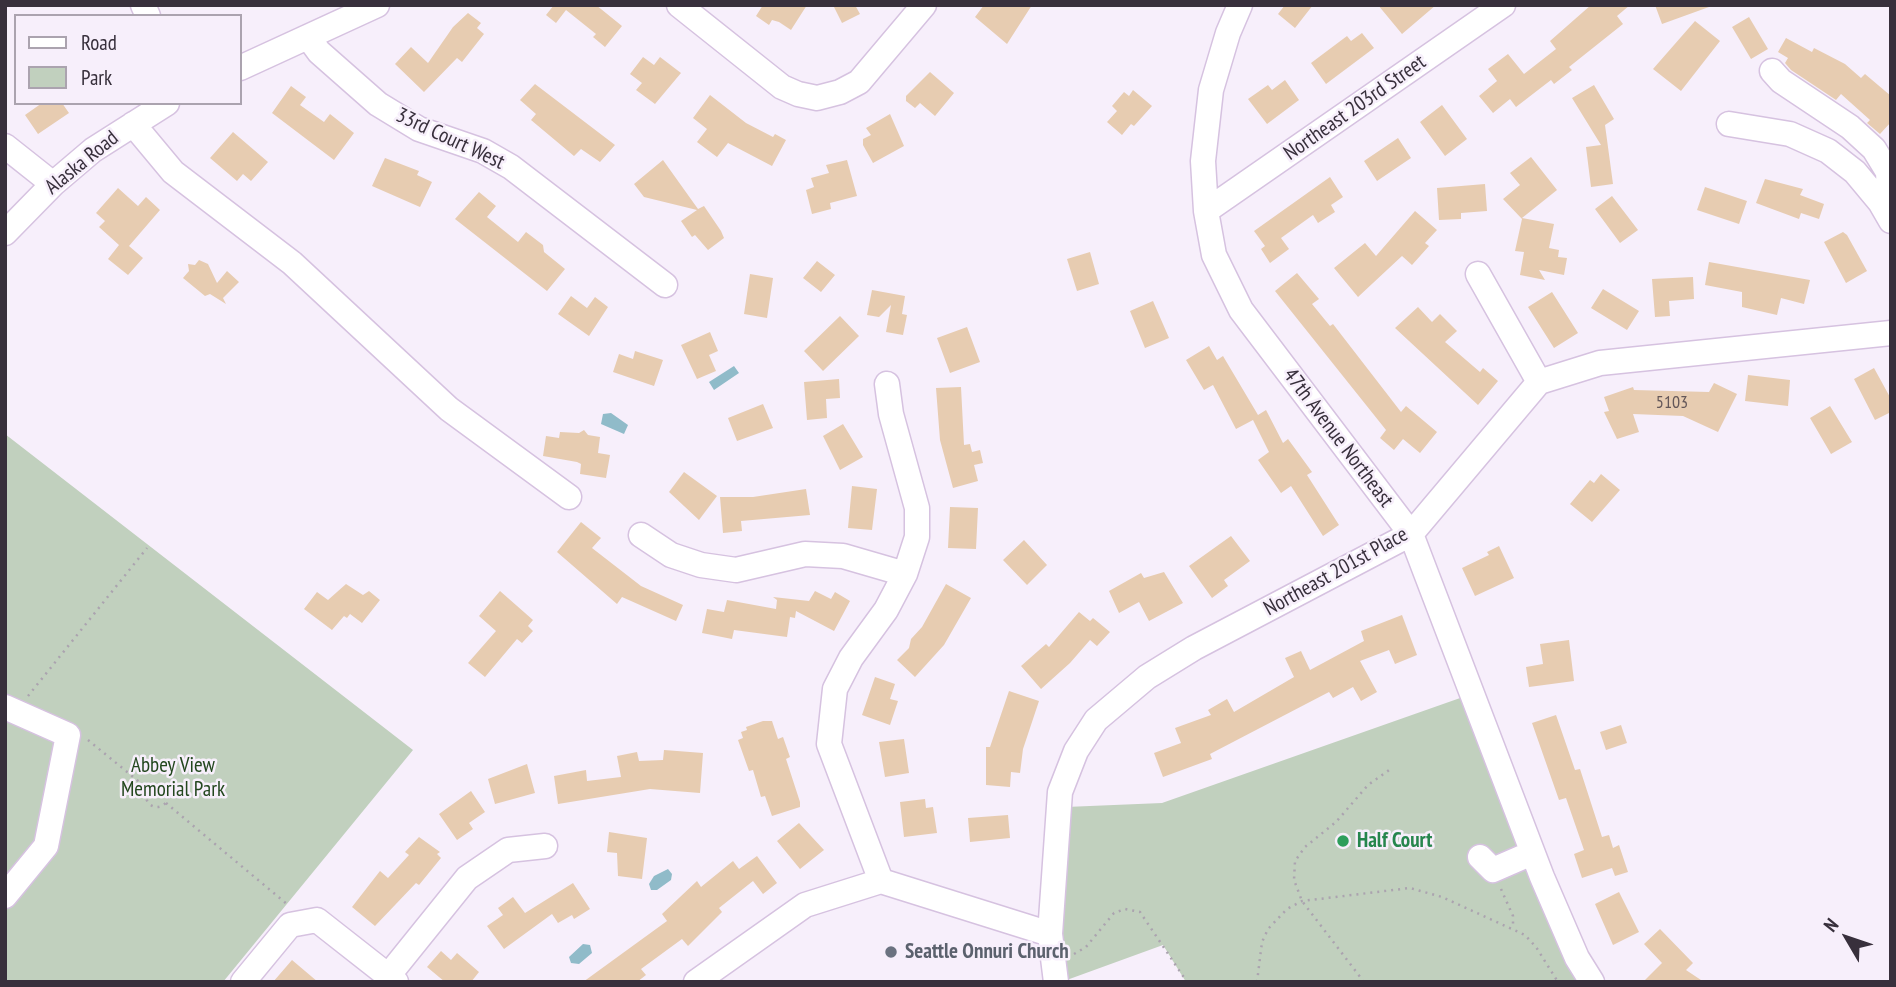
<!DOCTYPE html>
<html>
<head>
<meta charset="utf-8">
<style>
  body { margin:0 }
  #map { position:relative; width:1896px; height:987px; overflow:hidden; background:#f7effb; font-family:"PT Sans Narrow",sans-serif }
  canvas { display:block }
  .frame { position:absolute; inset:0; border:7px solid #38303c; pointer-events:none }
  .legend { position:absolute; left:14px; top:14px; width:228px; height:91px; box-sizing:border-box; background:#f7effb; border:2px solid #aba3af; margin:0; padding:9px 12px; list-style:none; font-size:21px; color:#38303c }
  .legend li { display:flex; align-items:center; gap:14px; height:35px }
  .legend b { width:35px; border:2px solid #aba3af }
  .north { position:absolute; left:1812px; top:903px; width:70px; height:70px; -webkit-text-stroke:5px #f7effb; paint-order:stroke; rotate:309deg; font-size:19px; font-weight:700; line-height:28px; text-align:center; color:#38303c }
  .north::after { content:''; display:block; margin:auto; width:24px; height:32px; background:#38303c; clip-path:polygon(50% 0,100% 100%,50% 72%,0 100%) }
</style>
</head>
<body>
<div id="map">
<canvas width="1896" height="987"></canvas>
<div class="frame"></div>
<ul class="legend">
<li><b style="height:9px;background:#fff"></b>Road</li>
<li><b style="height:19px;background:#c1d0be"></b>Park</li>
</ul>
<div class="north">N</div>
</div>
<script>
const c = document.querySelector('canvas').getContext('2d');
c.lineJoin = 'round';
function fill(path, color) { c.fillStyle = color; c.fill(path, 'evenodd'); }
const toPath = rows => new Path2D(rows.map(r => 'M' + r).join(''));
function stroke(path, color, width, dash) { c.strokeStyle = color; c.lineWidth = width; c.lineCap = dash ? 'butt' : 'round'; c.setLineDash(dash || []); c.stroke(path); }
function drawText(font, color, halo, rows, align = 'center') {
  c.font = font + ' "PT Sans Narrow",sans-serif'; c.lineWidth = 5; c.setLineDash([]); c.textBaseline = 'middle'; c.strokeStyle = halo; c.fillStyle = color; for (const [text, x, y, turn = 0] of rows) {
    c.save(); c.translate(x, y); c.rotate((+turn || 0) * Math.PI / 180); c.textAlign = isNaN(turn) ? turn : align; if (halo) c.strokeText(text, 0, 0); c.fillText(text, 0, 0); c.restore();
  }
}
fill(toPath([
  [5,434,413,750,223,982,5,982],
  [1463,697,1578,982,1186,982,1163,945,1064,981,1051,907,1066,807,1162,803]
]), '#c1d0be');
fill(toPath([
  [734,366,739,373,714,390,709,382],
  [611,413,628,425,624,434,601,424,603,414],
  [668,869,672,874,671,880,657,890,651,890,649,884,654,876],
  [583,944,590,945,592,953,579,964,571,963,569,957]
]), '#90bbc9');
fill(toPath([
  [554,5,596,5,622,26,605,47,593,37,596,34,566,10,556,23,546,15],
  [763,5,807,5,791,30,779,22,772,20,769,25,756,16],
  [833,5,855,5,860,14,842,23],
  [984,5,1032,5,1007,44,975,17],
  [1285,5,1313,5,1295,28,1278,14],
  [1378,5,1436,5,1402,34],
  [1591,5,1630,5,1617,16,1623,24,1569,67,1572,70,1554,84,1551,80,1516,107,1510,99,1493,113,1479,96,1497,81,1488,69,1508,54,1524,74,1556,49,1550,41],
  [1655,5,1709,5,1709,7,1662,24],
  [468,13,481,23,477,28,484,34,462,62,457,58,424,92,395,64,411,47,428,63,453,27],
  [1749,17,1768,49,1751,59,1732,27],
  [1695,21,1720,41,1681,91,1653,69],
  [1362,33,1374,48,1326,84,1311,63,1347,36,1351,41],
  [1786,38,1812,52,1814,48,1845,64,1861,78,1865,74,1891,96,1891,122,1880,134,1867,123,1870,120,1841,94,1836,100,1791,70,1785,63,1788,58,1778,52],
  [643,57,654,65,660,57,681,73,655,104,636,90,642,83,630,74],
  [930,72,954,93,935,116,920,103,915,108,906,101,906,96],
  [1285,80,1299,100,1267,124,1248,99,1268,85,1272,90],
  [535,84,615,145,600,162,581,149,574,156,531,120,536,114,520,100],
  [1594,85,1614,119,1605,125,1613,184,1591,187,1586,147,1601,145,1572,98],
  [291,86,306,97,300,105,324,122,330,114,354,133,334,160,272,113],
  [1133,90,1152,106,1134,126,1131,124,1122,135,1107,122,1117,111,1112,106,1124,92,1129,96],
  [710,95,746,123,773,137,775,134,786,140,772,166,728,143,717,157,697,142,707,129,693,118],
  [42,103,62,103,69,113,38,134,25,115],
  [1442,105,1467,139,1445,156,1420,122],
  [890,114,904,146,873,163,863,145,863,139,871,135,866,128],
  [233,132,268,162,251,181,243,174,237,181,210,158],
  [1398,138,1411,158,1377,181,1364,161],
  [1531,157,1557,190,1522,218,1554,224,1549,248,1559,250,1558,257,1567,258,1564,275,1539,270,1545,280,1520,275,1524,252,1515,251,1522,219,1503,199,1520,185,1510,173],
  [385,158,419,171,417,175,432,182,420,207,372,186],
  [663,160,698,209,704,206,721,231,724,238,708,250,695,235,692,237,681,221,697,210,644,197,634,184],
  [847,160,857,196,830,203,831,209,812,214,806,190,814,187,811,178,829,173,826,165],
  [1330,177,1343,197,1331,205,1335,212,1318,223,1313,215,1281,238,1289,249,1270,263,1261,249,1265,246,1254,231],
  [1765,179,1803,189,1800,195,1824,204,1819,219,1801,213,1799,219,1756,203],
  [1485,184,1487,211,1461,213,1461,219,1439,220,1437,188],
  [1705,187,1747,201,1739,224,1697,210],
  [118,188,138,206,146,197,160,210,129,246,143,258,128,275,108,259,119,245,99,227,105,221,96,213],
  [479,192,496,206,487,217,518,242,526,232,543,245,544,252,565,269,547,291,455,219],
  [1612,196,1638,230,1620,243,1595,209],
  [1415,211,1437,230,1425,243,1429,246,1412,265,1402,256,1358,297,1334,268,1365,243,1376,256],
  [1843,232,1847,235,1867,271,1846,283,1824,242],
  [1090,252,1099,284,1077,291,1067,259],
  [199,260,208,264,217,283,227,271,239,282,223,298,226,304,210,294,205,296,183,278,189,271,188,264,195,265],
  [817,261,835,275,821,292,803,278],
  [1709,262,1810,280,1804,304,1781,298,1777,315,1742,307,1742,292,1705,285],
  [1297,273,1319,299,1312,304,1330,326,1333,324,1401,412,1406,406,1437,432,1420,453,1403,439,1394,450,1380,438,1386,430,1275,291],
  [750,274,773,278,767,318,744,314],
  [1693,277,1694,299,1669,301,1670,316,1655,317,1652,279],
  [1603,289,1639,311,1627,330,1591,308],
  [872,290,905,296,902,314,907,315,903,335,886,332,891,305,879,317,867,315],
  [1552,292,1578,333,1554,348,1528,307],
  [571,296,587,308,595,297,608,307,589,336,558,314],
  [1153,301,1169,338,1145,348,1130,311],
  [1418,307,1432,322,1440,314,1457,331,1445,342,1480,372,1483,368,1498,381,1478,405,1395,328],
  [840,316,859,336,823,371,804,351],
  [967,327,980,362,950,373,937,338],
  [710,332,718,351,709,355,716,371,697,379,681,345],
  [1209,346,1217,360,1223,356,1258,415,1266,410,1283,443,1288,439,1312,472,1307,475,1339,525,1323,536,1291,486,1281,493,1258,460,1269,452,1253,420,1236,429,1213,385,1204,390,1186,360],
  [635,351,663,360,654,386,613,372,619,354,633,359],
  [1874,368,1891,399,1891,412,1875,420,1854,379],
  [1748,375,1790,380,1788,406,1745,401],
  [839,379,840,398,826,399,827,418,807,420,804,382],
  [1714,383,1737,394,1718,432,1683,416,1633,414,1639,432,1617,439,1604,412,1609,411,1604,397,1633,387,1634,390,1709,392],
  [961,387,964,445,970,444,972,452,980,450,983,463,974,465,978,481,953,488,940,440,936,388],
  [763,404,773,428,737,441,728,418],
  [1830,406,1852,442,1831,454,1810,418],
  [843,424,863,457,840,470,823,436],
  [584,430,588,435,600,437,598,453,610,455,606,478,580,474,581,464,577,462,543,456,546,436,559,438,560,432,579,433],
  [684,472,717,496,699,520,669,492],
  [1601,474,1620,490,1592,522,1570,504,1590,480,1594,483],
  [852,486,877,489,872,530,848,528],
  [806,489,810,515,741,521,742,531,723,533,720,497,753,497],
  [950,507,978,508,976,549,948,548],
  [581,522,601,538,592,548,641,586,683,605,676,621,622,597,617,604,557,552],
  [1231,536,1250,561,1224,580,1228,586,1212,598,1189,566],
  [1024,540,1047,565,1027,585,1003,560],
  [1499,546,1514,578,1475,596,1462,568,1489,555,1487,552],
  [1164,572,1183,603,1149,621,1139,602,1119,613,1109,591,1141,573,1144,578],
  [346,584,363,595,369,591,380,600,362,623,350,614,347,618,344,616,332,630,304,609,317,592,328,600],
  [946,584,971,598,944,645,915,677,897,660,909,648,911,639,922,627],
  [500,591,533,620,528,626,533,631,522,643,517,639,485,677,468,663,496,631,479,616],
  [815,591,831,599,835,592,850,601,834,631,796,611,795,618,790,617,787,637,734,630,732,639,702,633,707,609,724,612,727,600,776,609,777,600,773,597,809,601],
  [1079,612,1090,621,1093,618,1110,632,1097,646,1090,640,1070,663,1041,689,1021,666,1046,644,1049,647],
  [1402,615,1417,655,1395,664,1389,650,1360,661,1377,692,1361,701,1353,687,1333,698,1329,692,1210,754,1212,759,1163,777,1154,753,1181,743,1175,728,1211,715,1208,710,1227,699,1234,712,1294,677,1285,658,1301,651,1310,670,1364,641,1361,631],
  [1569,640,1574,681,1529,687,1526,667,1543,664,1540,644],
  [875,677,895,684,890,699,898,701,890,725,862,715],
  [1009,691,1039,701,1023,749,1020,773,1011,772,1010,787,986,785,986,747,990,747],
  [1556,715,1575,770,1580,769,1602,837,1609,835,1613,848,1619,845,1628,872,1615,876,1612,868,1582,878,1574,854,1584,850,1566,798,1559,800,1532,723],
  [763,721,772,721,778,739,783,737,790,757,786,759,800,802,800,807,772,816,765,796,761,797,753,770,749,771,738,740,743,738,741,732,747,730,746,727],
  [1621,725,1627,743,1606,750,1600,732],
  [904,739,909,773,885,777,879,742],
  [664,750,703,753,700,793,650,789,558,804,554,776,586,770,587,781,621,777,617,756,637,752,639,761,663,760],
  [527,764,535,793,495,804,488,779],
  [471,791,485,812,469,823,473,829,457,840,439,814],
  [925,799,926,808,933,807,937,833,904,837,900,802],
  [1008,815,1010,838,970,842,968,818],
  [799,823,824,850,800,869,777,841],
  [609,832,647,838,642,879,618,876,617,853,607,852],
  [419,837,440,852,437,854,441,858,419,885,416,883,375,926,352,907,380,871,388,878,409,855,405,852],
  [757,856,777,883,763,894,753,881,719,908,722,912,688,946,682,939,641,969,646,975,637,982,583,982,667,921,662,914,697,881,701,887,733,861,739,869],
  [573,883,590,909,574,919,572,915,558,923,552,914,504,949,487,926,503,915,498,908,513,897,525,913],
  [1619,892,1639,932,1613,945,1595,904],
  [1660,929,1693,963,1686,970,1704,982,1643,982,1662,963,1644,944],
  [441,951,451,960,457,953,479,972,471,982,445,982,427,967],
  [292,960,318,982,273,982]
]), '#e7ccb1');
const minor = toPath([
  [143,5,148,16],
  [679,5,782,87,798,94,817,98,840,92,859,82,924,5],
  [1240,5,1228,33,1211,90,1203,161,1206,211,1214,255,1241,310,1411,534,1542,877,1577,958,1592,982],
  [308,37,319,52,378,104,419,129,483,151,511,167,665,285],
  [240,68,377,5],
  [1772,71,1781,81,1850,127,1874,149,1888,172,1889,192,1883,207],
  [133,124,173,172,292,263,449,409,569,497],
  [1729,124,1790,134,1828,151,1855,172,1880,202,1891,221],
  [5,146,53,184],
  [1206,211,1503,5],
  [5,233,53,184,93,150,167,103],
  [1478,274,1539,382],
  [641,535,671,555,701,565,736,570,805,554,843,556,905,574],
  [5,707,68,735,46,846,5,896],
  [1480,857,1493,870,1532,853],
  [881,881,829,744,835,689,851,658,886,610,905,574,917,537,917,508,891,414,887,384],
  [388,976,467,878,508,850,545,846],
  [243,982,290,925,317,920,396,982],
  [696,982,805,905,881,881,1050,934],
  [1056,982,1050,934,1060,792,1076,751,1096,720,1147,677,1194,648,1411,534,1539,382,1600,363,1891,333]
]);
stroke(minor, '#d6c2e0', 27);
stroke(toPath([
  [28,696,147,548],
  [88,740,148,789],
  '146 796a11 11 0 1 1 22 0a11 11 0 1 1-22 0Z',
  [166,803,288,905],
  [1501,889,1513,916,1513,928],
  [1074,954,1086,947,1114,913,1125,909,1140,912,1187,982],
  [1257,982,1262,942,1268,929,1287,909,1302,901,1410,888,1442,897,1525,935,1536,947,1558,982],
  [1364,982,1302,901,1294,880,1295,861,1305,847,1336,822,1368,785,1392,768]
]), '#aba3af', 2.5, [2, 5]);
stroke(minor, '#fff', 24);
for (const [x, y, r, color] of [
  [1343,841,7,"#2e9e5b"],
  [891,952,7,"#6b7280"]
]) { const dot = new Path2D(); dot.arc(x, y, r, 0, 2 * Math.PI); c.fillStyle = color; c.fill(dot); stroke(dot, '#f7effb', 2.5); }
drawText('18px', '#645759', null, [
  ["5103",1672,403]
]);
drawText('21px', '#38303c', '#f7effb', [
  ["Northeast 203rd Street",1355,108,-35],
  ["33rd Court West",450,139,25],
  ["Alaska Road",82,163,-39],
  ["47th Avenue Northeast",1338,438,53],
  ["Northeast 201st Place",1336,572,-29]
]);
drawText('21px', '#23471e', '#f7effb', [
  ["Abbey View",173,766],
  ["Memorial Park",173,790]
]);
drawText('bold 21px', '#27864d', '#f7effb', [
  ["Half Court",1357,841]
], 'left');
drawText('bold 21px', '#5b616d', '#f7effb', [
  ["Seattle Onnuri Church",905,952]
], 'left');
</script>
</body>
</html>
